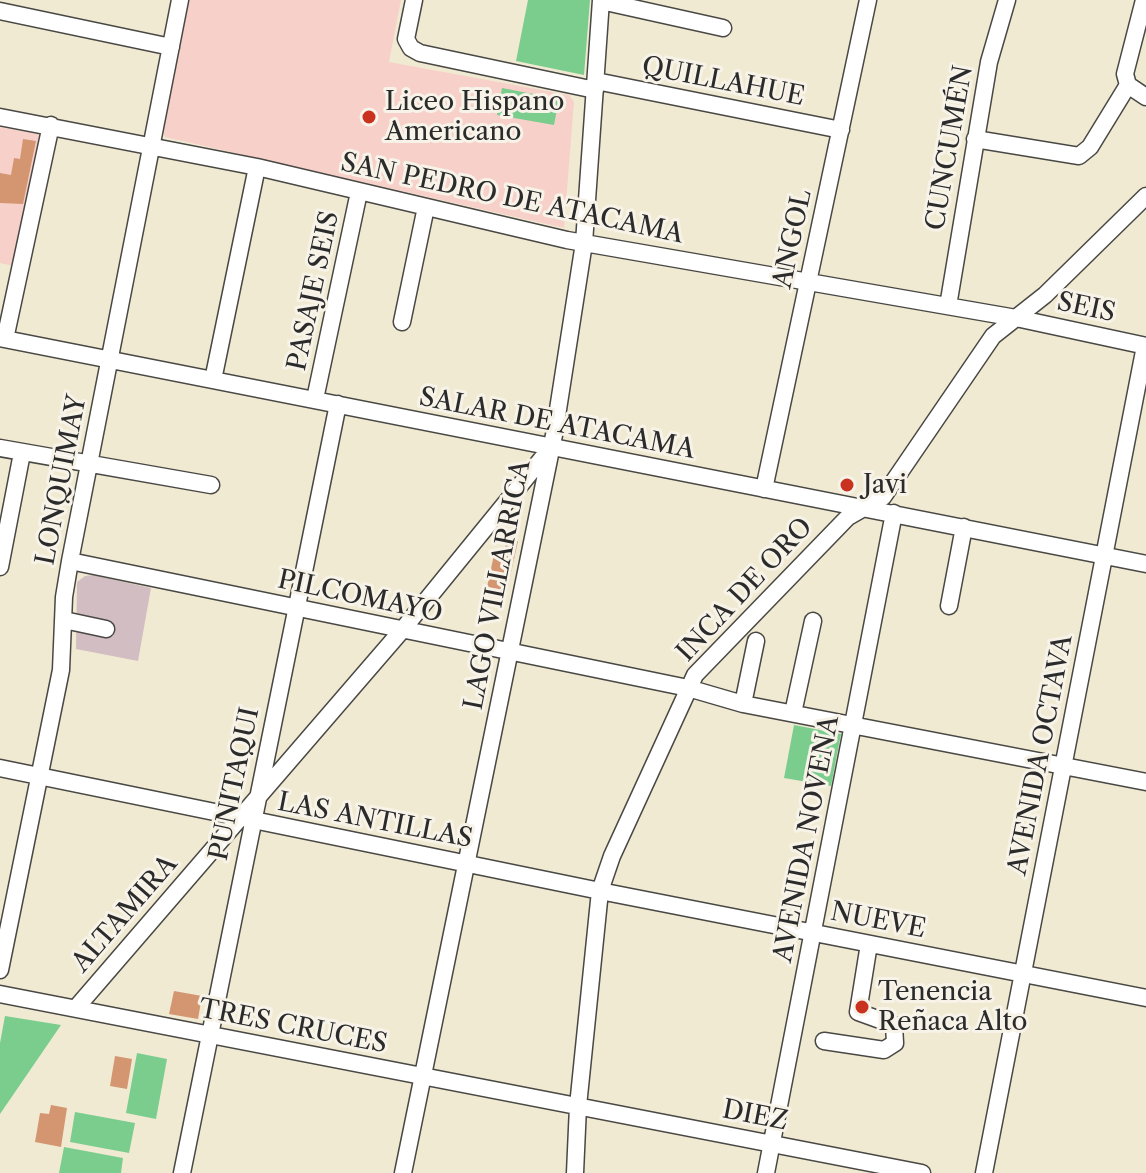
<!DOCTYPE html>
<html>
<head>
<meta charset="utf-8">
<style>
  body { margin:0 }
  canvas { display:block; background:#f0ead2 }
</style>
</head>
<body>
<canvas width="1146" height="1173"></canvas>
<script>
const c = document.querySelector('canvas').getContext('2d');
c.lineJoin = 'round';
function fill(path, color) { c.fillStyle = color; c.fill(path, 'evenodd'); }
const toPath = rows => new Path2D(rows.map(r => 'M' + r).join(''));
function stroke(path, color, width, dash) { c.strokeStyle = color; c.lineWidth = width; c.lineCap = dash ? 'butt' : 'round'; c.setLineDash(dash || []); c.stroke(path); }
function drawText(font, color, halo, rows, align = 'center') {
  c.font = font + ' "Libre Caslon Text",serif'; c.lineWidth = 6; c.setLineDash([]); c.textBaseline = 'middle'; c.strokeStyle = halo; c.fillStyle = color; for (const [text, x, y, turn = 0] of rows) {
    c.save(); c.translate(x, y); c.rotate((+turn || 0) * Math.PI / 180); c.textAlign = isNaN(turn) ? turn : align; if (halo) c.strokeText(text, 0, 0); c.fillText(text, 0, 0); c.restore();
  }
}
fill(toPath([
  [188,0,401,0,389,62,569,95,574,102,564,228,165,137,162,132],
  [0,127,44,135,14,266,0,263]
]), '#f7d0ca');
fill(toPath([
  [93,575,151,588,138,661,76,649,77,582,85,576]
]), '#d2bec2');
fill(toPath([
  [528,0,590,0,584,75,516,61],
  [502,88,559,99,554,125,497,115],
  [794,725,841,734,831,786,784,778],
  [5,1016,61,1025,0,1114,0,1043],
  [137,1053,167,1059,156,1119,126,1113],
  [75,1112,135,1123,129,1153,70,1142],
  [64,1147,123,1158,121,1173,59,1173]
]), '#7bcd8e');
fill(toPath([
  [23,139,36,141,23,204,0,203,0,173,11,175,14,158,20,159],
  [507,539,518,541,507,591,487,587,494,555,503,557],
  [174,991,202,996,198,1019,169,1014],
  [115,1056,132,1059,127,1089,110,1086],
  [51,1105,67,1108,61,1147,35,1142,40,1113,49,1114]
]), '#d49671');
const minor = toPath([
  [414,0,406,39,411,48,420,53,595,90],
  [601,1,723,28],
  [0,11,171,47],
  [596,81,841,130],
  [1128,85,1125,74,1144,0],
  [1128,85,1146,97],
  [0,117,257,167,567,240,1016,318,1146,346],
  [975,139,1079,156,1090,147,1128,85],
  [948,306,989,62,1007,0],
  [402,322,426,207],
  [0,338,1146,564],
  [5,339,51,125],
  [213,380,257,167],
  [315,399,359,192],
  [0,448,211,485],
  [764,489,868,0],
  [70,561,688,688,743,704,1146,782],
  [0,567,22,453],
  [949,606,964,527],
  [64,620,106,629],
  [743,704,756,641],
  [793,713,813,621],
  [0,768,600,891,1146,998],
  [0,970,61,670,64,597,70,561,180,0],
  [0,994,922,1173],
  [76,1008,403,629,548,451],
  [824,1041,884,1050,895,1043,894,1025,858,1012,869,944],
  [182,1173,338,404],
  [403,1173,554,435,584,243,601,0],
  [575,1173,578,1106,600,891,612,856,695,675,848,517,883,497,993,336,1045,295,1146,196],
  [766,1173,894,513],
  [984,1173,1145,346]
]);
stroke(minor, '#494844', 19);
stroke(minor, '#fff', 16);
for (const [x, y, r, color] of [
  [369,117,8,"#c8321e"],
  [847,485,8,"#c8321e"],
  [862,1007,8,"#c8321e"]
]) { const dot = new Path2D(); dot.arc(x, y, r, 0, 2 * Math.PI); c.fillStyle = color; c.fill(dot); stroke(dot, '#f7f3e8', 3); }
drawText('26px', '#2b2b2b', '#f7f3e8', [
  ["QUILLAHUE",723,82,11],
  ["CUNCUMÉN",950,148,-80],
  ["SAN PEDRO DE ATACAMA",512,199,12],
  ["ANGOL",793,239,-78],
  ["PASAJE SEIS",314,291,-78],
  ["SEIS",1086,308,12],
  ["SALAR DE ATACAMA",557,424,11],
  ["LONQUIMAY",62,480,-79],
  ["LAGO VILLARRICA",498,585,-79],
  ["INCA DE ORO",745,590,-47],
  ["PILCOMAYO",360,597,12],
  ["AVENIDA OCTAVA",1041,755,-79],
  ["PUNITAQUI",235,784,-78],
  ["LAS ANTILLAS",375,821,11],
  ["AVENIDA NOVENA",807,839,-79],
  ["ALTAMIRA",125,914,-49],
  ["NUEVE",878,921,11],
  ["TRES CRUCES",293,1027,11],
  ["DIEZ",755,1116,11]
]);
drawText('26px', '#2b2b2b', '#f7f3e8', [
  ["Liceo Hispano",385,102],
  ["Americano",385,132],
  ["Javi",863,485],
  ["Tenencia",878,992],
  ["Reñaca Alto",878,1022]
], 'left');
</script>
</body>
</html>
